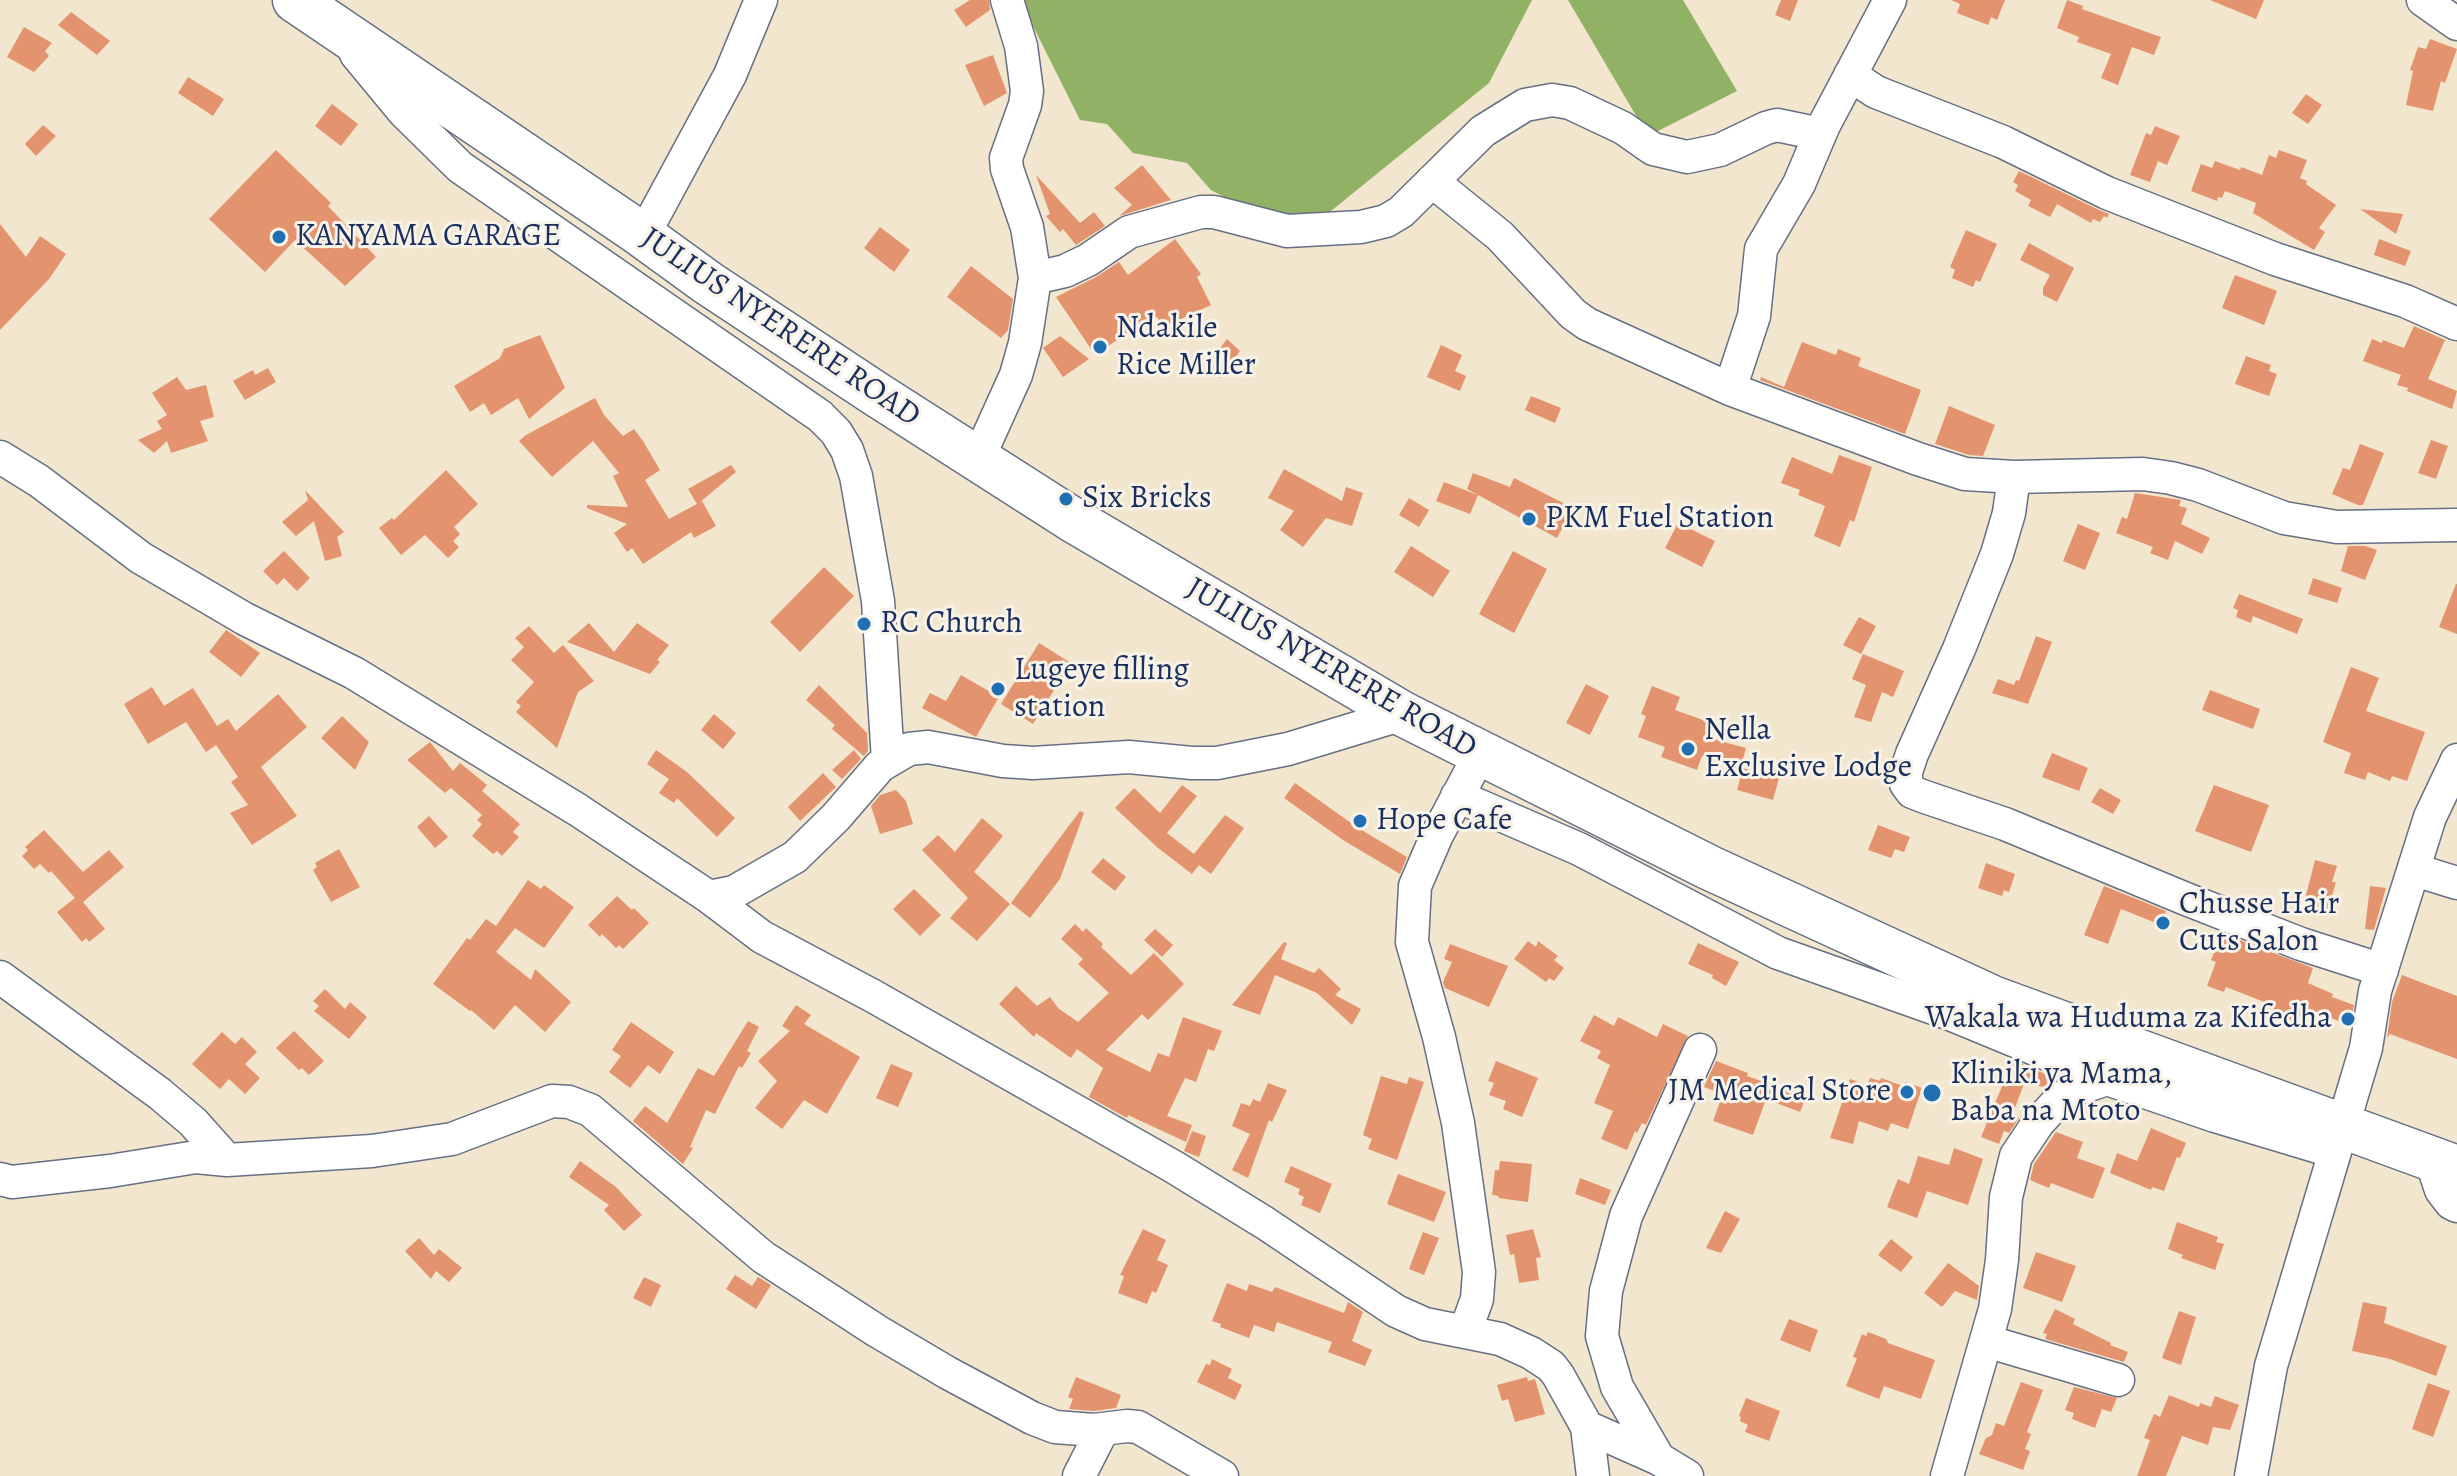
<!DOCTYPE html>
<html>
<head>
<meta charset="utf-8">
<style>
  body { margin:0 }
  canvas { display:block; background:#f2e6ce }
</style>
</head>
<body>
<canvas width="2457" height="1476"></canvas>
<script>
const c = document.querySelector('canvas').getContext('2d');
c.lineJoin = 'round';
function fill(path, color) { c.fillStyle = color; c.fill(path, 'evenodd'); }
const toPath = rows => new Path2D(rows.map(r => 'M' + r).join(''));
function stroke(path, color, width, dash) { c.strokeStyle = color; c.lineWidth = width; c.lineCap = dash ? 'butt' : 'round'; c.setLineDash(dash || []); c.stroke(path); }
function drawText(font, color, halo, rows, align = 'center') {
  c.font = font + ' Alegreya,serif'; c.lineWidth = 6; c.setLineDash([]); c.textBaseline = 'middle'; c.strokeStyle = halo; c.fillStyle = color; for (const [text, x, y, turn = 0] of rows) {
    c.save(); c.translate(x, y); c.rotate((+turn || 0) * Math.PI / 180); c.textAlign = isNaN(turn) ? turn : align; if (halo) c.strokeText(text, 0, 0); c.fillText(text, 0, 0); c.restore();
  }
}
fill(toPath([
  [1020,0,1532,0,1489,83,1326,215,1272,222,1211,190,1187,163,1133,153,1107,124,1080,120],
  [1568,0,1683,0,1737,91,1648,136]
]), '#91b164');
fill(toPath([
  [970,0,989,0,990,10,966,27,954,10],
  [1781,0,1798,0,1790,21,1775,15],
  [1951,0,2005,0,1997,20,1991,17,1988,25,1957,13,1960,4],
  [2067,0,2083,6,2082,9,2161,37,2154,55,2132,47,2118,85,2101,78,2111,54,2077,42,2079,37,2057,28],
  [2210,0,2264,0,2256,19],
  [71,12,110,41,97,55,58,25],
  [24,27,52,43,45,51,49,56,34,72,7,57],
  [2430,39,2457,49,2445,83,2441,81,2433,111,2406,105,2413,71,2410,70,2418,47,2426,49],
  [993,55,1007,93,984,106,965,65],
  [188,77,224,99,213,116,178,93],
  [2306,94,2322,105,2308,124,2292,113],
  [332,104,358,124,341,146,315,126],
  [43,125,56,136,36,156,25,144],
  [2155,126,2180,136,2167,165,2158,161,2150,182,2130,175,2146,133,2151,135],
  [276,150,331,203,328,206,376,257,345,286,295,240,265,272,209,219],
  [2279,150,2307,160,2300,178,2307,181,2306,184,2336,205,2319,228,2325,232,2314,250,2253,213,2256,203,2225,191,2222,198,2218,197,2217,201,2191,191,2201,164,2212,168,2215,161,2240,170,2241,167,2262,175,2269,155,2276,158],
  [1142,165,1171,200,1119,216,1132,205,1114,188],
  [2019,171,2099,210,2109,214,2107,218,2104,216,2100,222,2093,219,2091,223,2057,204,2050,217,2028,206,2031,200,2015,191,2018,185,2013,182],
  [1036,175,1080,223,1094,212,1105,226,1076,245,1063,229,1060,232,1046,216,1050,214],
  [2360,209,2403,214,2396,234],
  [0,224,26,257,40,236,66,254,49,279,0,330],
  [880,227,910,250,894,272,864,248],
  [1966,230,1997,244,1980,282,1976,280,1973,287,1952,278,1955,270,1950,267],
  [1175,239,1201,274,1197,277,1211,305,1166,326,1154,315,1095,355,1056,297,1096,277,1119,262,1128,275],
  [2379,239,2411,251,2405,266,2374,255],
  [2029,243,2074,268,2057,302,2043,295,2043,288,2050,275,2020,260],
  [971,266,1013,299,1008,330,1001,338,947,297],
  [2235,275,2277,291,2264,325,2222,308],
  [2414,326,2445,340,2428,379,2457,391,2452,409,2407,391,2408,388,2397,385,2401,375,2363,361,2372,339,2382,343,2383,340,2404,348],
  [540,335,565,388,529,419,518,398,491,415,484,403,470,412,454,386,500,358,504,349],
  [1060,336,1089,359,1063,377,1043,348],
  [1227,339,1240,351,1220,378,1206,367],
  [1802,342,1836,355,1838,349,1861,358,1858,366,1921,390,1905,434,1760,380,1761,377,1784,387],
  [1441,345,1462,355,1455,371,1466,376,1460,391,1427,377],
  [2246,356,2271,365,2269,371,2277,374,2269,396,2235,384],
  [268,368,276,382,245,400,233,381,253,370,255,375],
  [177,377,186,390,206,385,214,417,200,421,208,441,171,453,167,441,154,453,138,440,162,429,157,421,167,415,152,393],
  [1531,396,1561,408,1555,423,1525,410],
  [595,398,604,415,623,436,634,429,643,441,660,470,645,480,669,519,697,504,688,489,731,465,736,472,699,503,702,501,716,526,694,538,691,532,643,564,632,548,627,552,614,533,627,524,587,508,587,505,628,507,613,476,619,473,593,441,552,477,519,441,526,435],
  [1949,406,1995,425,1983,456,1969,455,1935,444],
  [2431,440,2448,446,2436,479,2418,473],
  [2360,444,2384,453,2363,505,2358,505,2332,494,2343,468,2350,470],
  [1839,455,1872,467,1854,522,1850,520,1840,547,1814,536,1825,506,1798,495,1800,490,1781,483,1792,457,1832,474],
  [1284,469,1342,501,1346,487,1363,493,1352,526,1326,518,1303,547,1280,530,1294,511,1268,498],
  [446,470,478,504,454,527,460,534,453,541,459,547,448,558,425,535,401,555,379,528,392,518,394,520],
  [1473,473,1510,487,1514,478,1573,508,1557,538,1467,489],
  [1444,482,1478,495,1470,514,1436,501],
  [305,490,344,532,337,537,342,556,325,561,314,521,296,536,282,522,308,500],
  [2135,493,2181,500,2179,506,2187,508,2181,524,2210,538,2202,554,2175,541,2168,560,2150,553,2153,547,2116,533,2122,517,2127,519],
  [1409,498,1429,510,1419,527,1399,515],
  [1678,523,1715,541,1702,567,1665,548],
  [2078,524,2100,533,2085,570,2063,561],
  [1411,546,1450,571,1433,597,1394,572],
  [2348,546,2365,546,2377,550,2365,580,2341,571],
  [284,551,310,578,297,591,284,578,277,585,263,571],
  [1513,551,1547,569,1514,633,1479,614],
  [824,567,854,596,800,652,770,622],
  [2313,578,2342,588,2337,603,2308,594],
  [2456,584,2457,584,2457,634,2439,627],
  [2239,594,2303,619,2297,634,2253,616,2251,623,2236,617,2238,610,2233,608],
  [1859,617,1876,626,1861,654,1843,645],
  [589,623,614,652,637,623,669,645,657,660,660,662,650,674,567,642],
  [529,626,554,653,563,645,594,681,578,692,557,748,516,712,521,706,516,702,534,682,511,660,524,647,515,638],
  [226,630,260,653,241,677,209,652],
  [2036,636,2052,642,2028,704,1992,693,1998,679,2014,685,2016,680,2019,681],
  [1039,643,1071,663,1033,724,1001,704],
  [1863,654,1904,671,1893,697,1882,692,1871,722,1854,717,1866,685,1852,679],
  [2351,667,2379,678,2366,711,2425,732,2407,781,2392,776,2390,781,2368,772,2365,780,2344,773,2351,753,2323,742],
  [961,675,999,697,976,737,922,708,930,693,946,701],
  [1586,684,1609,696,1590,735,1566,723],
  [819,685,867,733,868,751,864,756,832,729,835,725,806,700],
  [1652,686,1680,697,1675,710,1714,724,1709,738,1746,748,1741,766,1702,756,1697,770,1661,757,1665,747,1638,737,1646,716,1641,714],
  [152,687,164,706,193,688,217,726,228,719,236,731,278,694,307,727,261,767,297,816,252,845,230,813,248,805,231,782,238,777,216,745,206,752,186,722,148,744,124,704],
  [2210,690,2260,709,2253,729,2202,710],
  [714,714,736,733,723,749,701,730],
  [342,716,369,742,355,770,321,738],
  [430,742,453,771,460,763,487,785,482,791,520,824,513,832,519,837,502,856,497,851,493,854,472,836,482,824,477,820,482,815,451,788,445,793,407,760],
  [656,750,687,772,735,818,717,837,677,798,674,803,659,793,669,779,647,764],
  [854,750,861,759,842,779,832,770],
  [2052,753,2088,768,2079,791,2042,777],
  [1743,768,1779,778,1773,800,1737,790],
  [823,773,836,787,800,821,788,807],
  [1295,783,1358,828,1407,857,1400,874,1343,840,1284,798],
  [1182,785,1197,796,1167,833,1194,854,1225,815,1244,828,1211,874,1199,865,1192,874,1158,848,1115,808,1134,788,1160,813],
  [2214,785,2269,805,2251,852,2195,831],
  [2100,788,2121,800,2113,814,2091,802],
  [896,790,906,801,913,824,880,834,871,806,880,795],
  [1080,811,1084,813,1060,879,1030,918,1011,903],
  [429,816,448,837,435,848,417,827],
  [982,818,1003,836,974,872,1010,904,977,941,950,918,968,898,922,850,938,835,955,852],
  [1878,825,1910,837,1904,852,1895,849,1891,858,1868,850],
  [44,830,83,872,109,850,124,867,83,902,105,929,89,942,86,938,82,942,57,912,75,898,51,871,49,873,40,864,34,869,22,856,28,850,25,847],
  [339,849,360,887,331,902,313,870,317,867,315,863],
  [1103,858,1126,877,1115,891,1091,872],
  [2315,860,2337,866,2332,882,2336,882,2328,910,2304,903],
  [1986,863,2015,874,2009,892,2004,890,2002,896,1978,888],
  [528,880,541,889,544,885,574,907,544,948,515,928,496,952,531,980,535,969,571,1002,545,1032,515,1005,494,1030,471,1010,470,1011,433,984,467,938,470,940,486,919,496,926],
  [2104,886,2166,911,2161,925,2121,909,2108,944,2084,935],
  [2370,886,2386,888,2374,930,2365,929],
  [914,889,941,915,920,936,893,909],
  [617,896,632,910,634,908,649,923,623,949,619,945,616,948,602,934,600,937,588,925],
  [1075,924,1083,932,1086,928,1103,944,1101,947,1131,975,1154,953,1184,984,1148,1020,1142,1014,1106,1050,1150,1072,1158,1053,1169,1057,1183,1017,1222,1031,1214,1051,1208,1049,1196,1082,1185,1078,1167,1116,1192,1125,1186,1142,1128,1115,1127,1118,1089,1097,1103,1068,1077,1049,1071,1058,1036,1033,1034,1037,999,1004,1016,986,1037,1006,1050,997,1058,1008,1078,1022,1109,993,1078,964,1083,959,1061,939],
  [1155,929,1173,945,1162,957,1144,940],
  [2224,934,2313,968,2308,983,2333,994,2332,997,2354,1005,2350,1025,2304,1008,2301,1017,2296,1015,2294,1021,2278,1015,2279,1011,2271,1008,2272,1005,2226,987,2224,992,2207,986,2216,962,2211,960,2220,938,2223,939],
  [1528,941,1536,947,1538,941,1558,956,1554,960,1564,968,1554,981,1549,978,1546,982,1514,959],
  [1284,942,1287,943,1281,959,1314,973,1319,968,1341,989,1335,995,1361,1009,1352,1025,1317,993,1275,975,1260,1015,1232,1005],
  [1698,943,1739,962,1726,986,1712,978,1713,975,1688,964],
  [1450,944,1508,966,1489,1007,1445,988,1443,982,1452,962,1444,959],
  [2402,975,2457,996,2457,1059,2390,1034,2387,1038,2392,1002],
  [325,989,345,1009,350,1002,367,1017,349,1039,314,1011,319,1006,313,1001],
  [796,1005,811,1015,804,1024,860,1057,827,1114,804,1100,782,1129,755,1108,777,1081,758,1061,790,1031,782,1026],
  [1594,1015,1614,1026,1618,1017,1657,1037,1663,1024,1688,1036,1646,1125,1642,1123,1637,1133,1635,1131,1627,1150,1601,1139,1613,1111,1594,1103,1610,1065,1597,1058,1601,1051,1580,1041],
  [748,1021,759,1027,747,1051,751,1053,742,1068,739,1066,715,1114,706,1110,690,1147,693,1148,683,1164,633,1121,645,1106,667,1123,698,1068,714,1076],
  [631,1022,674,1052,660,1074,648,1065,630,1088,609,1072,621,1056,612,1050],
  [294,1031,324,1061,309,1075,302,1068,299,1070,276,1048],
  [222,1032,235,1044,242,1037,257,1052,245,1064,260,1078,245,1094,229,1079,220,1089,192,1064],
  [2013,1060,2057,1079,2045,1088,2025,1081,2013,1113,2019,1118,2009,1133,2004,1131,1999,1144,1981,1137],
  [1496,1061,1538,1078,1522,1117,1503,1109,1506,1101,1489,1095,1494,1083,1488,1081],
  [1716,1061,1748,1073,1747,1076,1806,1097,1800,1112,1766,1099,1753,1135,1713,1121,1723,1094,1704,1087],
  [891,1064,913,1073,898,1107,876,1098],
  [1381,1076,1407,1084,1409,1077,1424,1082,1397,1160,1368,1149,1372,1139,1363,1135],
  [1870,1078,1880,1081,1881,1078,1903,1086,1905,1082,1922,1088,1908,1129,1891,1123,1888,1131,1859,1121,1853,1144,1830,1138,1850,1079,1867,1085],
  [1268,1083,1287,1090,1272,1122,1269,1120,1248,1178,1232,1170,1250,1134,1232,1126,1241,1103,1250,1106,1253,1099,1260,1102],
  [2151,1128,2186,1143,2180,1158,2177,1157,2164,1191,2152,1187,2151,1190,2110,1173,2117,1153,2137,1161],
  [1192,1131,1206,1136,1199,1157,1184,1151],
  [2056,1132,2083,1142,2077,1158,2105,1168,2093,1199,2051,1183,2049,1188,2030,1180,2034,1164],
  [1954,1148,1983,1159,1968,1205,1927,1191,1917,1218,1887,1207,1898,1179,1909,1184,1918,1156,1949,1165],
  [580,1161,616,1187,642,1215,624,1231,604,1210,609,1205,569,1177],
  [1500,1161,1532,1164,1528,1202,1498,1198,1499,1196,1492,1195,1495,1170,1499,1170],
  [1291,1166,1332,1184,1320,1213,1301,1205,1304,1197,1298,1194,1300,1189,1284,1182],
  [1398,1174,1446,1192,1434,1222,1387,1204],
  [1580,1178,1611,1190,1605,1205,1575,1194],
  [1725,1211,1740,1219,1721,1253,1706,1248],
  [2177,1222,2218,1237,2216,1242,2224,1244,2215,1270,2181,1258,2183,1255,2168,1249],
  [1143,1229,1166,1240,1157,1260,1168,1265,1156,1293,1152,1291,1147,1304,1118,1293,1124,1276,1120,1275],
  [1533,1229,1541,1257,1536,1258,1539,1280,1519,1283,1514,1254,1510,1255,1506,1235],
  [1423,1232,1439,1238,1424,1275,1409,1269],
  [419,1238,434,1255,439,1249,462,1268,449,1282,436,1271,431,1279,405,1251],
  [1891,1239,1913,1257,1901,1272,1878,1255],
  [2036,1252,2076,1266,2062,1302,2023,1288],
  [1948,1263,1979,1286,1977,1300,1955,1291,1942,1307,1924,1293],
  [735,1275,752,1286,758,1277,771,1285,756,1309,726,1289],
  [644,1277,661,1285,651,1307,633,1298],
  [1227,1283,1247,1291,1249,1284,1272,1292,1275,1287,1344,1313,1348,1302,1363,1312,1352,1341,1372,1350,1365,1366,1328,1352,1332,1342,1277,1322,1274,1332,1254,1325,1249,1338,1220,1327,1221,1324,1212,1321],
  [2363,1302,2387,1307,2384,1323,2447,1346,2436,1376,2390,1359,2352,1351],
  [2055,1309,2075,1319,2073,1324,2111,1343,2110,1345,2128,1352,2124,1362,2045,1339,2047,1334,2043,1333],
  [2179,1311,2196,1317,2181,1365,2162,1358],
  [1789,1319,1818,1330,1810,1352,1780,1340],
  [1868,1332,1886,1339,1888,1343,1935,1360,1921,1399,1884,1386,1879,1399,1846,1386,1857,1358,1853,1357,1862,1334,1866,1336],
  [1212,1359,1232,1369,1228,1378,1242,1385,1235,1400,1197,1382,1206,1364,1210,1365],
  [1076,1377,1121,1395,1116,1408,1094,1411,1069,1409,1073,1399,1068,1397],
  [1527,1377,1528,1381,1535,1379,1545,1414,1515,1422,1508,1399,1502,1401,1497,1385],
  [2021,1382,2043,1390,2027,1432,2031,1434,2025,1449,2030,1451,2023,1470,1979,1454,1986,1438,1992,1435,1996,1423,2004,1426],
  [2428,1383,2450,1391,2433,1437,2412,1429],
  [2074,1387,2117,1398,2111,1412,2102,1409,2095,1428,2072,1419,2074,1413,2065,1410],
  [2169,1395,2199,1407,2200,1403,2211,1407,2215,1396,2239,1405,2230,1430,2213,1427,2208,1445,2182,1436,2166,1476,2137,1476,2150,1440,2144,1438,2154,1414,2160,1417],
  [1746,1398,1780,1411,1769,1441,1745,1432,1748,1425,1740,1421,1741,1417,1739,1416]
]), '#e3946e');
const minor = toPath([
  [2423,0,2457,24],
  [356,54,404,112,460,167,820,416,836,432,847,450,856,476,878,601,888,761],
  [1850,75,1876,92,2003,142,2107,193,2275,259,2405,301,2457,324],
  [1432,181,1500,236,1573,314,1587,324,1730,389,1918,459,1965,474,2014,477,2143,474,2171,478,2198,485,2284,518,2337,527,2457,525],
  [643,236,730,75,761,0],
  [1035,278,1065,271,1088,260,1129,232,1201,212,1214,212,1287,231,1361,227,1386,221,1401,212,1483,131,1525,105,1552,100,1570,103,1623,128,1653,149,1687,157,1720,150,1766,128,1777,125,1820,134],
  [1730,389,1754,316,1761,249,1799,184,1824,125,1890,0],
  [0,457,39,481,141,558,245,619,354,673,578,810,709,897,762,937,873,996,1174,1167,1265,1223,1396,1311,1425,1324,1500,1339,1531,1353,1551,1366,1558,1375,1587,1427,1593,1476],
  [978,459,1016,375,1025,343,1035,278,1027,227,1007,169,1006,158,1025,105,1027,91,1021,46,1007,0],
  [2014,477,2009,513,1997,554,1959,649,1912,754,1906,772,1906,784,1912,792,1925,797,2005,824,2186,899,2301,944,2382,970],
  [1457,796,1579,849,1778,953,1950,1014,2110,1080,2215,1116,2335,1152],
  [2415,870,2457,883],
  [709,897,734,892,795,857,836,817,880,766,909,749,928,747,1003,761,1033,763,1129,757,1192,763,1217,763,1288,749,1403,714],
  [0,977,160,1094,193,1122,227,1160],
  [2430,1157,2441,1190,2451,1203,2457,1206],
  [0,1179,12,1182,110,1171,196,1157,227,1160,372,1151,452,1139,552,1101,569,1102,590,1110,763,1257,877,1331,948,1373,1032,1418,1055,1427,1094,1430,1127,1426,1138,1427,1222,1476],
  [1465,1332,1477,1299,1479,1272,1458,1123,1439,1037,1412,942,1415,886,1437,835,1480,754],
  [1986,1341,2118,1380],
  [1587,1427,1659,1459,1687,1476],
  [1659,1459,1617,1387,1602,1336,1606,1291,1626,1216,1700,1050],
  [1079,1476,1103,1429],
  [1947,1476,1995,1309,2002,1260,2006,1197,2016,1156,2038,1123,2061,1098,2080,1088,2116,1076],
  [2251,1476,2271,1366,2366,1048,2375,991,2430,817,2457,760]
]);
const highway = toPath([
  [295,0,635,230,708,283,876,394,1073,520,1403,714,1710,868,1995,999,2457,1168]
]);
stroke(minor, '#666f85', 35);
stroke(highway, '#666f85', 47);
stroke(minor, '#fff', 32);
stroke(highway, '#fff', 44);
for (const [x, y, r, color] of [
  [279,237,8,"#1f6fb2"],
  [1100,347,8,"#1f6fb2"],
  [1066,499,8,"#1f6fb2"],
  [1529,519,8,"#1f6fb2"],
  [864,624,8,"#1f6fb2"],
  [998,689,8,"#1f6fb2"],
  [1688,749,8,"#1f6fb2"],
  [1360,821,8,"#1f6fb2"],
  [2163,923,8,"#1f6fb2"],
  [2348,1019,8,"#1f6fb2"],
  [1907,1092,8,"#1f6fb2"],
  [1932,1093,10,"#1f6fb2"]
]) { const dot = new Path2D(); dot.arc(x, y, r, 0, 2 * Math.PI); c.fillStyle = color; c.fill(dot); stroke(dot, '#f7f3e8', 3); }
drawText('32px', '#1b2f5e', '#f7f3e8', [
  ["KANYAMA GARAGE",295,237],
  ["Ndakile",1116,329],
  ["Rice Miller",1116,366],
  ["Six Bricks",1082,499],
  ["PKM Fuel Station",1545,519],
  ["RC Church",880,624],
  ["Lugeye filling",1014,671],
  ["station",1014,708],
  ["Nella",1704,731],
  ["Exclusive Lodge",1704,768],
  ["Hope Cafe",1376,821],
  ["Chusse Hair",2179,905],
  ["Cuts Salon",2179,942],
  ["Wakala wa Huduma za Kifedha",2332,1019,"right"],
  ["Kliniki ya Mama,",1950,1075],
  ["Baba na Mtoto",1950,1112],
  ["JM Medical Store",1891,1092,"right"]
], 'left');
drawText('32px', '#1b2f5e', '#f7f3e8', [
  ["JULIUS NYERERE ROAD",780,328,34],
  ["JULIUS NYERERE ROAD",1331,669,30]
]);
</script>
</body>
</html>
